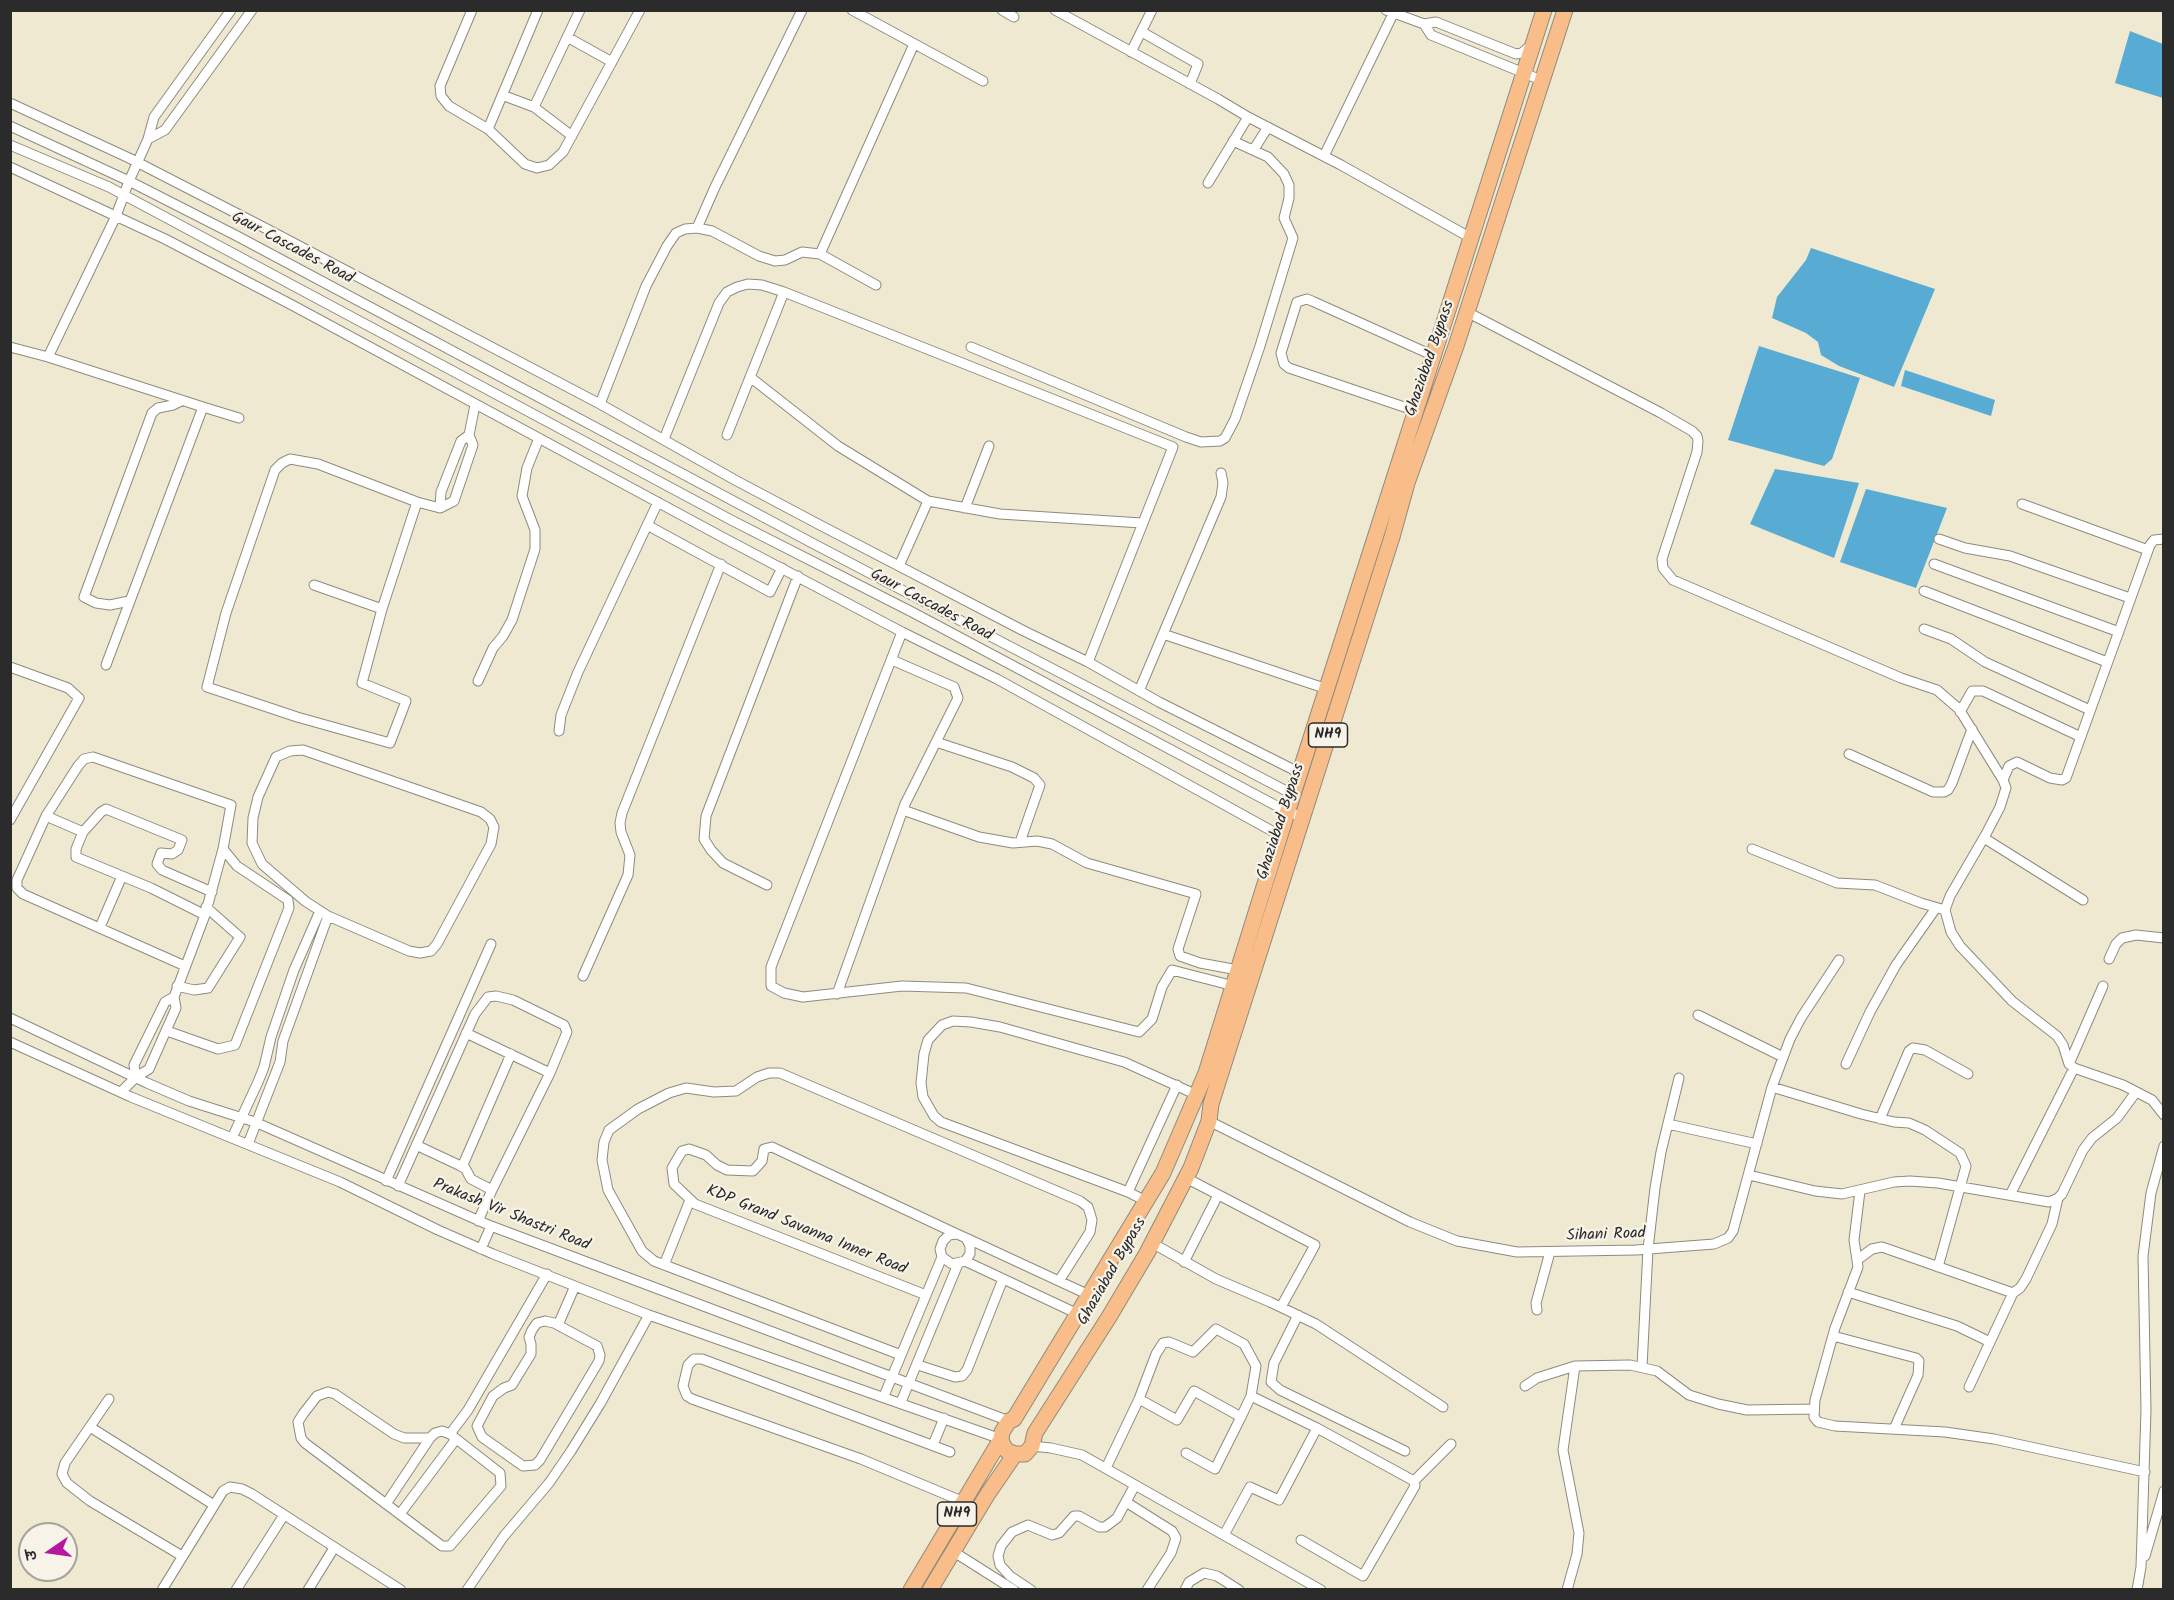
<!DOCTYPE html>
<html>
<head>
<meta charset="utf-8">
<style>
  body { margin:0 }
  #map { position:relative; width:2174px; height:1600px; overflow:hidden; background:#f0e9d2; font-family:Kalam,"Playpen Sans Deva",sans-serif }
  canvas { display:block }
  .frame { position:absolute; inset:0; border:12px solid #2b2b2b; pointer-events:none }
  .north { position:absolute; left:18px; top:1522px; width:60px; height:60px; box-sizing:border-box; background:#f7f3e8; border:2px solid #a5a39c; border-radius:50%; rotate:257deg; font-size:16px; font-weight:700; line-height:24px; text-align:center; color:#2b2b2b }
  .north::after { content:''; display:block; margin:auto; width:21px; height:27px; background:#b5179e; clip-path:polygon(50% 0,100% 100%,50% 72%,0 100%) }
</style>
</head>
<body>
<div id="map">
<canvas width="2174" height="1600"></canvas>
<div class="frame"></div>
<div class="north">उ</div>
</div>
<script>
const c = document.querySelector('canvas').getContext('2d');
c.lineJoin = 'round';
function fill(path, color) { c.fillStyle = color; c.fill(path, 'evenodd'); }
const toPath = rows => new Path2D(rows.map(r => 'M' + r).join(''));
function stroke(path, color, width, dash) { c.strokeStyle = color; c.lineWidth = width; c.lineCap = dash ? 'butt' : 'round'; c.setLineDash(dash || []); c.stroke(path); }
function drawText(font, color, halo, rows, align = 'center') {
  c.font = font + ' Kalam,sans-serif'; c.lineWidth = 4.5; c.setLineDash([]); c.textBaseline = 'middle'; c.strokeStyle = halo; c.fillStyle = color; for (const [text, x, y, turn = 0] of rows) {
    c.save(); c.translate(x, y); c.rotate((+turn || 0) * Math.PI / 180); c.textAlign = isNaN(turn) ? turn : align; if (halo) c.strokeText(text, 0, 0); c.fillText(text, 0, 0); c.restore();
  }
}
fill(toPath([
  [2130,31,2163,44,2163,98,2115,83],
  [1811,248,1935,289,1894,387,1839,366,1821,355,1818,342,1806,333,1772,318,1777,297,1806,260],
  [1759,346,1860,378,1832,459,1824,466,1728,440],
  [1905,370,1995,400,1991,416,1901,386],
  [1775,469,1859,483,1834,558,1750,524],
  [1866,489,1947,508,1916,588,1840,562]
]), '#58abd3');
const minor = toPath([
  [472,10,440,86,441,96,449,106,488,129,525,164,537,168,549,165,563,152,640,10],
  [852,10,983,81],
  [1002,10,1014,17],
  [1055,10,1218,99,1248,117,1341,165,1471,238],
  [1386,10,1424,24,1436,22,1516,54,1522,53,1530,46],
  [1424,24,1431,35,1541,80],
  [1142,32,1198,64,1190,84],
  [567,37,612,62],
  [1131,52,1152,10],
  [502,95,534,107,580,10],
  [10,103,129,158,265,228,600,404,735,480,818,524,1024,631,1088,662,1159,702,1300,773],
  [534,107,572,136],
  [10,126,129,181,237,236,814,544,1296,796],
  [488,129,538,10],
  [148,139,165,130,252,10],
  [10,145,109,187,733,521,912,612,1288,812,1302,817],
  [1254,149,1268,127],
  [1324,156,1393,14],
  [10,167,165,239,292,305,724,538,902,632,997,679,1281,836],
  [1208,183,1248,117],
  [697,228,715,187,802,10],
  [820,254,914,44],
  [1467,312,1661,413,1692,431,1697,436,1698,441,1697,452,1662,559,1663,568,1673,580,1901,678,1937,690,1959,709,2003,780,2006,788,2000,807,1986,834,1950,896,1945,910,1951,932,1960,946,2012,1001,2057,1036,2063,1045,2069,1064,2074,1068,2123,1085,2152,1100,2164,1115],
  [10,347,48,357,203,407,106,665],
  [971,347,1186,437,1201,442,1220,441,1225,438,1235,419,1260,346,1293,238,1284,218,1289,198,1289,185,1284,174,1268,157,1233,141],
  [48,357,116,216,129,181,148,139,154,117,231,10],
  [750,377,838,446,928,501,899,566],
  [600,404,646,286,667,246,676,233,685,229,697,228,712,231,759,256,775,261,785,260,802,252,820,254,876,285],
  [203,407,239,418],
  [1416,411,1289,368,1284,364,1281,353,1297,302,1307,299,1312,301,1434,356],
  [727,435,784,292],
  [664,439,719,303,727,292,737,287,748,284,762,285,784,292,1173,447,1088,662],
  [928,501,1000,514,1142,523],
  [2022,504,2148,550],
  [440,508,441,492,461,441,469,435,475,405],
  [965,508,989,446],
  [647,525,770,592,782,568],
  [1939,539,1965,548,2010,556,2130,598],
  [1934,564,2119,632],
  [314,585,382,609,362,683,406,701,390,743,297,717,207,687,226,613,275,470,282,463,290,459,318,464,417,502,440,508,454,501,473,445,469,435],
  [1924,591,2107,662],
  [129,601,110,605,96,603,84,597,152,413,158,408,173,405,181,401],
  [382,609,417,502],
  [1924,629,1951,639,1985,662,2090,710],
  [902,632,771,967,771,986,784,993,803,997,902,986,966,988,1139,1032,1152,1019,1162,987,1172,970,1234,986],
  [1163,634,1327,689],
  [10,667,68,688,79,698,10,820],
  [478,681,493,648,503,636,512,620,535,549,535,530,522,496,527,468,539,438],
  [1139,691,1221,497,1223,483,1221,473],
  [1960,712,1972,691,1983,691,2081,737],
  [559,731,561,715,578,672,658,502],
  [936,742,1012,767,1034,778,1040,785,1020,842],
  [303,750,481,812,490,819,494,827,491,844,437,944,431,951,420,953,409,951,328,916,305,901,262,864,252,843,253,818,258,797,276,757,290,751,303,750],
  [1849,754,1933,792,1944,792,1948,790,1952,783,1972,729],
  [2003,780,2009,766,2017,762,2050,778,2062,780,2066,778,2150,545,2154,540,2164,539],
  [903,810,979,837,1013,843,1037,841,1052,844,1087,863,1196,894,1178,949,1180,956,1200,963,1238,970],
  [46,816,83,832,76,849,76,857,151,888,205,915,174,997],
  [83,832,101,812,106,809,182,840,178,850,172,854,161,853,157,864,162,870,212,892],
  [1984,838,2083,900],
  [1752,849,1837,883,1875,885,1921,903,1945,910],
  [767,885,723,863,711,850,704,839,706,816,798,576],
  [100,927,122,876],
  [2109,959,2116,944,2122,938,2136,935,2164,938],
  [185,966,23,894,17,888,17,880,46,816,78,766,84,759,93,757,231,805,223,849],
  [583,976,628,875,630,855,621,832,620,823,622,813,721,564],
  [177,986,194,990,208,988,240,937,206,907],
  [837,994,905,804,958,698,954,687,892,660],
  [1698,1015,1783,1057],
  [10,1018,147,1083,189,1101,255,1122,491,1226,1009,1421],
  [167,1031,218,1049,235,1045,289,908,288,900,237,866,223,849,205,915],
  [466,1033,550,1073],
  [10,1042,131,1097,340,1182,438,1230,493,1254,649,1315,1001,1439],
  [1846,1064,1870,1012,1896,965,1936,908],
  [2069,1064,2103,986],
  [1772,1087,1861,1114,1894,1122,1909,1123,1925,1130,1960,1153,1966,1166,1938,1267],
  [121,1092,136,1077,149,1069,176,1008,174,997,165,1002,134,1065,136,1077],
  [1880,1119,1909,1051,1913,1048,1925,1050,1968,1074],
  [1209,1121,1410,1222,1457,1241,1517,1252,1636,1250,1714,1244,1728,1238,1733,1231,1772,1087,1790,1039,1801,1018,1839,960],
  [1668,1124,1757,1144],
  [232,1138,258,1082,264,1067,271,1037,294,970,320,911],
  [248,1144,280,1062,283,1041,328,916],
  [416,1145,465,1168,471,1179,492,1190,478,1221],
  [462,1167,511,1054],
  [1749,1175,1815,1191,1842,1194,1894,1182,1910,1181,1938,1183,2049,1202,2058,1198,2062,1194,2083,1150,2092,1138,2117,1118,2136,1092],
  [1186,1178,1315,1245,1281,1307],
  [386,1181,491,944],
  [398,1186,475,1014,488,997,496,996,513,1000,564,1025,567,1032,550,1073,492,1190],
  [1860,1191,1854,1240,1858,1267,1835,1328,1815,1400,1814,1417,1818,1422,1835,1426,1945,1432,1994,1439,2145,1472],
  [1128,1192,1177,1085],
  [2010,1195,2074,1068],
  [1146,1201,1128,1192,941,1122,934,1116,923,1097,921,1083,924,1054,928,1040,942,1025,953,1021,971,1022,1000,1027,1124,1062,1197,1095],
  [966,1238,1089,1295],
  [1152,1243,1216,1279,1270,1302,1316,1324,1443,1407],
  [481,1249,491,1226],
  [1857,1260,1872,1249,1882,1247,2013,1293,2020,1288,2026,1279,2052,1224,2058,1198],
  [965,1261,1078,1314],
  [1184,1262,1218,1195],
  [664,1265,690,1200],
  [1848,1292,1957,1326,1990,1342],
  [926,1295,695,1204,674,1184,672,1168,682,1151,689,1149,706,1155,717,1165,727,1170,753,1171,762,1161,764,1149,772,1147,957,1234],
  [1537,1310,1536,1303,1550,1252],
  [1298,1315,1274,1363,1271,1382,1280,1390,1405,1451],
  [545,1321,554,1323,597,1346,600,1355,599,1361,540,1460,535,1465,523,1466,482,1437,477,1426,493,1396,504,1388,512,1385,531,1354,531,1344,529,1337,532,1330,537,1323,545,1321],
  [558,1325,575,1286],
  [1833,1336,1916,1358,1919,1361,1918,1375,1894,1429],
  [901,1355,654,1261,642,1251,608,1190,602,1160,604,1142,609,1130,638,1109,669,1093,686,1088,714,1092,736,1091,757,1077,769,1073,780,1073,1080,1201,1088,1207,1092,1220,1090,1232,1059,1281],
  [918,1365,955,1377,962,1376,967,1370,1003,1279],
  [1642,1367,1648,1249,1655,1188,1661,1152,1679,1078],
  [1525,1386,1537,1378,1575,1366,1630,1365,1657,1371,1689,1395,1718,1404,1747,1410,1814,1409],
  [1969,1387,2013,1293],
  [328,1392,335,1394,394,1434,404,1438,430,1438,435,1433,442,1431,450,1434,500,1473,501,1486,450,1546,442,1546,305,1443,301,1438,298,1422,303,1414,317,1396,328,1392],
  [884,1396,942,1257,940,1249,943,1241,949,1235,957,1234,966,1238,970,1246,970,1254,965,1261,952,1264,942,1257],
  [109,1399,65,1463,62,1474,67,1483,90,1501,182,1556],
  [1139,1399,1177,1420,1194,1391,1241,1417,1251,1396],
  [901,1402,958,1264],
  [90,1427,214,1505],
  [450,1434,468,1410,547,1274],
  [933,1445,944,1418],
  [1032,1446,1051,1448,1082,1455,1321,1590],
  [950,1452,702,1359,694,1359,688,1365,683,1386,687,1396,692,1399,861,1459,964,1502],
  [1186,1453,1215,1469,1241,1417],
  [1106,1468,1139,1399,1156,1354,1163,1343,1169,1342,1193,1352,1216,1329,1244,1344,1256,1366,1251,1396,1317,1428,1414,1481,1415,1486,1363,1576,1301,1540],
  [1414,1481,1451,1444],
  [1126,1502,1172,1531,1176,1538,1171,1553,1147,1590],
  [386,1504,430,1438],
  [400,1514,456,1439],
  [1224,1535,1250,1487,1279,1500,1317,1428],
  [954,1552,1014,1590],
  [2145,1556,2164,1491],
  [162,1590,223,1491,230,1487,242,1489,252,1494,401,1590],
  [236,1590,284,1515],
  [308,1590,334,1548],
  [467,1590,504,1536,549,1483,571,1451,600,1404,649,1315],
  [1031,1590,1010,1576,1000,1565,998,1556,1001,1546,1012,1532,1028,1525,1052,1535,1059,1533,1074,1516,1079,1516,1099,1527,1105,1527,1117,1518,1135,1485],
  [1185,1590,1189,1582,1204,1573,1217,1576,1239,1590],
  [1567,1590,1577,1554,1579,1533,1563,1450,1575,1366],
  [2137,1590,2141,1567,2146,1410,2143,1256,2151,1193,2164,1146]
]);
const trunk = toPath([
  [1001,1439,1003,1445,1007,1451,1015,1454,1025,1454,1032,1446,1035,1433,1109,1317,1147,1253,1191,1168,1209,1121,1211,1104,1392,537,1407,483,1456,346,1565,10],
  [911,1590,1001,1439,1002,1432,1009,1421,1014,1419,1163,1173,1206,1073,1293,794,1544,10],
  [930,1590,987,1495,1015,1454]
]);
stroke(minor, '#8e8a7e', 11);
stroke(trunk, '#8e8a7e', 17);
stroke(minor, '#fff', 9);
stroke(trunk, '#f8bd89', 15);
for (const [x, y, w] of [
  [1328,735,39],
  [957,1514,39]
]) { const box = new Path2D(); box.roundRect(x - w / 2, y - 12, w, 24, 4.5); c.fillStyle = '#f7f3e8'; c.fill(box); stroke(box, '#2b2b2b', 1.5); }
drawText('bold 15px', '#2b2b2b', null, [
  ["NH9",1328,735],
  ["NH9",957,1514]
]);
drawText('16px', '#2b2b2b', '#f7f3e8', [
  ["Gaur Cascades Road",292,249,28],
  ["Ghaziabad Bypass",1431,359,-71],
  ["Gaur Cascades Road",931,606,28],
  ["Ghaziabad Bypass",1282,822,-72],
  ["Prakash Vir Shastri Road",511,1216,22],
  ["KDP Grand Savanna Inner Road",806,1231,22],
  ["Sihani Road",1606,1236,-2],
  ["Ghaziabad Bypass",1113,1272,-60]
]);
</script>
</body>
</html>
